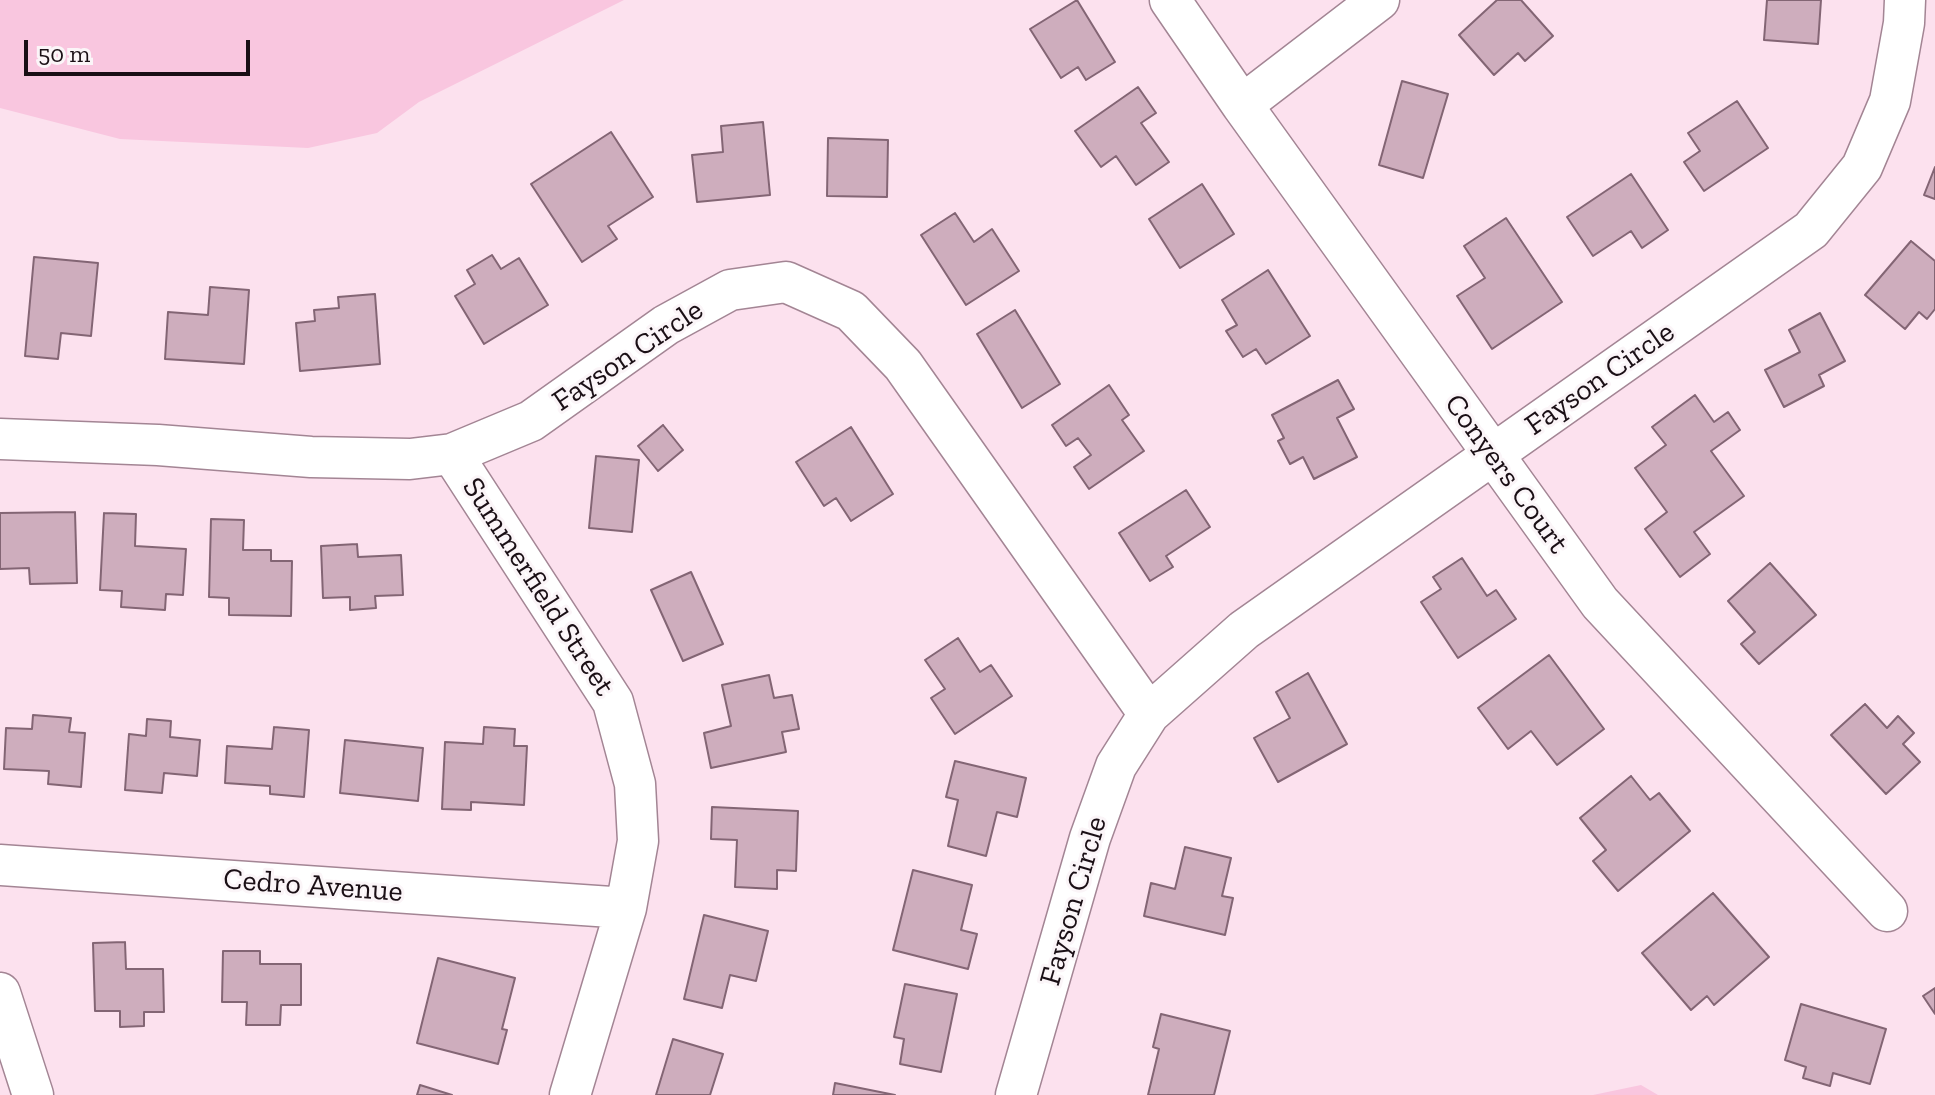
<!DOCTYPE html>
<html>
<head>
<meta charset="utf-8">
<style>
  body { margin:0 }
  #map { position:relative; width:1935px; height:1095px; overflow:hidden; background:#fce1ee; font-family:"Zilla Slab",serif }
  canvas { display:block }
  .scale { position:absolute; left:24px; top:40px; width:226px; height:36px; box-sizing:border-box; border:4px solid #1a0f15; border-top:0; padding-left:10px; font-size:24px; line-height:28px; white-space:nowrap; color:#1a0f15; -webkit-text-stroke:6px #fbf5f8; paint-order:stroke }
</style>
</head>
<body>
<div id="map">
<canvas width="1935" height="1095"></canvas>
<div class="scale">50 m</div>
</div>
<script>
const c = document.querySelector('canvas').getContext('2d');
c.lineJoin = 'round';
function fill(path, color) { c.fillStyle = color; c.fill(path, 'evenodd'); }
const toPath = rows => new Path2D(rows.map(r => 'M' + r).join(''));
function stroke(path, color, width, dash) { c.strokeStyle = color; c.lineWidth = width; c.lineCap = dash ? 'butt' : 'round'; c.setLineDash(dash || []); c.stroke(path); }
function drawText(font, color, halo, rows, align = 'center') {
  c.font = font + ' "Zilla Slab",serif'; c.lineWidth = 6; c.setLineDash([]); c.textBaseline = 'middle'; c.strokeStyle = halo; c.fillStyle = color; for (const [text, x, y, turn = 0] of rows) {
    c.save(); c.translate(x, y); c.rotate((+turn || 0) * Math.PI / 180); c.textAlign = isNaN(turn) ? turn : align; if (halo) c.strokeText(text, 0, 0); c.fillText(text, 0, 0); c.restore();
  }
}
fill(toPath([
  [0,0,624,0,419,102,377,133,308,148,120,139,0,108],
  [1641,1085,1658,1095,1593,1095]
]), '#f9c6df');
const building = toPath([
  [1077,0,1115,62,1086,80,1078,67,1061,78,1030,29,1077,0],
  [1497,0,1521,0,1553,36,1525,61,1518,53,1494,75,1459,35,1497,0],
  [1767,0,1821,0,1818,44,1764,40,1767,0],
  [1402,81,1448,94,1423,178,1379,165,1402,81],
  [1138,87,1156,113,1141,123,1169,162,1136,185,1116,156,1101,167,1075,131,1138,87],
  [1737,101,1768,148,1704,191,1684,162,1700,151,1688,133,1737,101],
  [763,122,770,195,697,202,692,155,723,152,721,126,763,122],
  [611,132,653,197,608,226,617,239,582,262,531,184,611,132],
  [828,138,888,140,887,197,827,196,828,138],
  [1935,167,1935,199,1924,195,1935,167],
  [1631,174,1668,230,1642,248,1631,231,1593,256,1567,217,1631,174],
  [1202,184,1234,234,1180,268,1149,219,1202,184],
  [955,213,974,242,992,229,1019,271,966,305,921,235,955,213],
  [1506,218,1562,302,1492,349,1457,296,1485,278,1464,246,1506,218],
  [1911,241,1935,261,1935,309,1927,319,1919,312,1905,329,1865,295,1911,241],
  [492,255,501,269,519,258,548,305,484,344,455,296,475,284,467,270,492,255],
  [34,257,98,263,91,336,61,333,58,359,25,356,34,257],
  [1268,270,1310,336,1266,364,1256,349,1243,357,1226,331,1237,325,1222,300,1268,270],
  [210,287,249,290,244,364,165,359,168,312,208,315,210,287],
  [375,294,380,364,300,371,296,323,315,321,314,310,339,308,338,297,375,294],
  [1015,310,1060,384,1022,408,977,334,1015,310],
  [1820,313,1845,361,1819,375,1824,386,1784,407,1765,370,1800,352,1789,330,1820,313],
  [1338,380,1354,409,1337,418,1357,457,1314,479,1303,457,1290,464,1278,441,1284,438,1272,415,1338,380],
  [1109,385,1129,415,1122,420,1144,451,1089,489,1074,467,1091,455,1078,438,1066,446,1052,425,1109,385],
  [1695,395,1714,422,1728,412,1740,430,1711,451,1744,496,1694,532,1710,554,1680,577,1645,529,1667,512,1635,468,1666,445,1652,427,1695,395],
  [663,425,683,450,658,471,638,446,663,425],
  [851,427,893,494,851,521,836,498,824,506,796,462,851,427],
  [596,456,639,460,632,532,589,528,596,456],
  [1186,490,1210,527,1166,556,1173,567,1150,581,1119,533,1186,490],
  [75,512,77,583,30,584,29,568,0,569,0,513,75,512],
  [104,513,136,514,135,546,186,549,183,595,166,594,165,610,121,607,122,591,100,590,104,513],
  [211,519,244,520,243,550,271,550,271,561,292,561,291,616,229,615,229,598,209,597,211,519],
  [357,544,358,557,401,555,403,595,375,596,376,608,350,610,350,597,323,598,321,546,357,544],
  [1462,558,1487,596,1496,590,1516,619,1458,658,1421,602,1441,589,1433,577,1462,558],
  [1770,563,1816,615,1759,664,1741,644,1755,632,1728,601,1770,563],
  [691,572,723,644,683,661,651,590,691,572],
  [958,638,980,672,991,665,1012,696,955,734,931,698,945,689,925,660,958,638],
  [1549,655,1604,729,1557,765,1531,731,1508,749,1478,708,1549,655],
  [1308,673,1347,744,1278,782,1254,738,1290,718,1276,692,1308,673],
  [769,675,774,698,792,695,799,729,782,732,786,752,711,768,704,733,731,726,722,685,769,675],
  [1865,704,1887,728,1898,716,1914,733,1903,744,1920,762,1886,794,1831,735,1865,704],
  [33,715,71,718,69,732,85,733,81,787,48,784,49,771,4,769,6,728,32,729,33,715],
  [147,719,171,721,170,737,200,740,197,776,164,773,162,793,125,790,129,734,146,736,147,719],
  [274,727,309,730,304,797,270,794,270,786,225,783,227,746,272,749,274,727],
  [484,727,515,729,514,746,527,746,524,805,471,802,471,810,442,809,445,742,483,744,484,727],
  [345,740,423,748,418,801,340,793,345,740],
  [955,761,1026,778,1017,817,997,812,986,856,948,846,958,800,946,797,955,761],
  [1631,776,1650,800,1659,793,1690,831,1618,891,1593,861,1606,850,1580,818,1631,776],
  [712,807,798,811,796,871,777,870,777,889,735,887,737,840,711,839,712,807],
  [1185,847,1231,858,1222,896,1233,898,1225,935,1144,916,1151,883,1175,889,1185,847],
  [913,870,972,885,961,930,977,934,968,969,893,950,913,870],
  [1713,893,1769,957,1714,1005,1707,996,1691,1010,1642,953,1713,893],
  [704,915,768,931,756,981,730,975,722,1008,684,999,704,915],
  [125,942,126,969,163,969,164,1012,144,1012,144,1026,120,1027,120,1011,95,1011,93,943,125,942],
  [223,951,260,951,260,964,301,964,301,1005,281,1005,280,1025,246,1025,247,1002,222,1002,223,951],
  [438,958,515,978,502,1029,507,1030,498,1064,417,1043,438,958],
  [905,984,957,994,941,1072,900,1064,904,1039,894,1037,905,984],
  [1935,988,1935,1014,1923,996,1935,988],
  [1801,1004,1886,1029,1870,1084,1833,1073,1830,1086,1803,1078,1806,1067,1785,1060,1801,1004],
  [1161,1014,1230,1031,1214,1095,1148,1095,1159,1049,1153,1047,1161,1014],
  [673,1039,723,1054,710,1095,656,1095,673,1039],
  [835,1083,895,1095,833,1095,835,1083],
  [420,1085,452,1095,417,1095,420,1085]
]);
fill(building, '#ceadbd');
stroke(building, '#836574', 2);
const minor = toPath([
  [1170,0,1242,105,1600,603,1887,911],
  [1242,105,1379,0],
  [0,439,158,445,311,457,410,459,452,454,531,421,666,325,730,290,786,282,851,311,903,365,1149,714],
  [452,454,613,702,635,784,638,841,626,908,570,1095],
  [0,865,626,908],
  [0,993,33,1095],
  [1016,1095,1090,838,1116,766,1149,714,1244,630,1811,230,1862,167,1890,101,1904,23,1905,0]
]);
stroke(minor, '#a38594', 43);
stroke(minor, '#fff', 40);
drawText('30px', '#1a0f15', '#fbf5f8', [
  ["Fayson Circle",628,356,-34],
  ["Fayson Circle",1600,379,-35],
  ["Conyers Court",1506,474,54],
  ["Summerfield Street",538,587,57],
  ["Cedro Avenue",313,886,4],
  ["Fayson Circle",1074,901,-74]
]);
</script>
</body>
</html>
